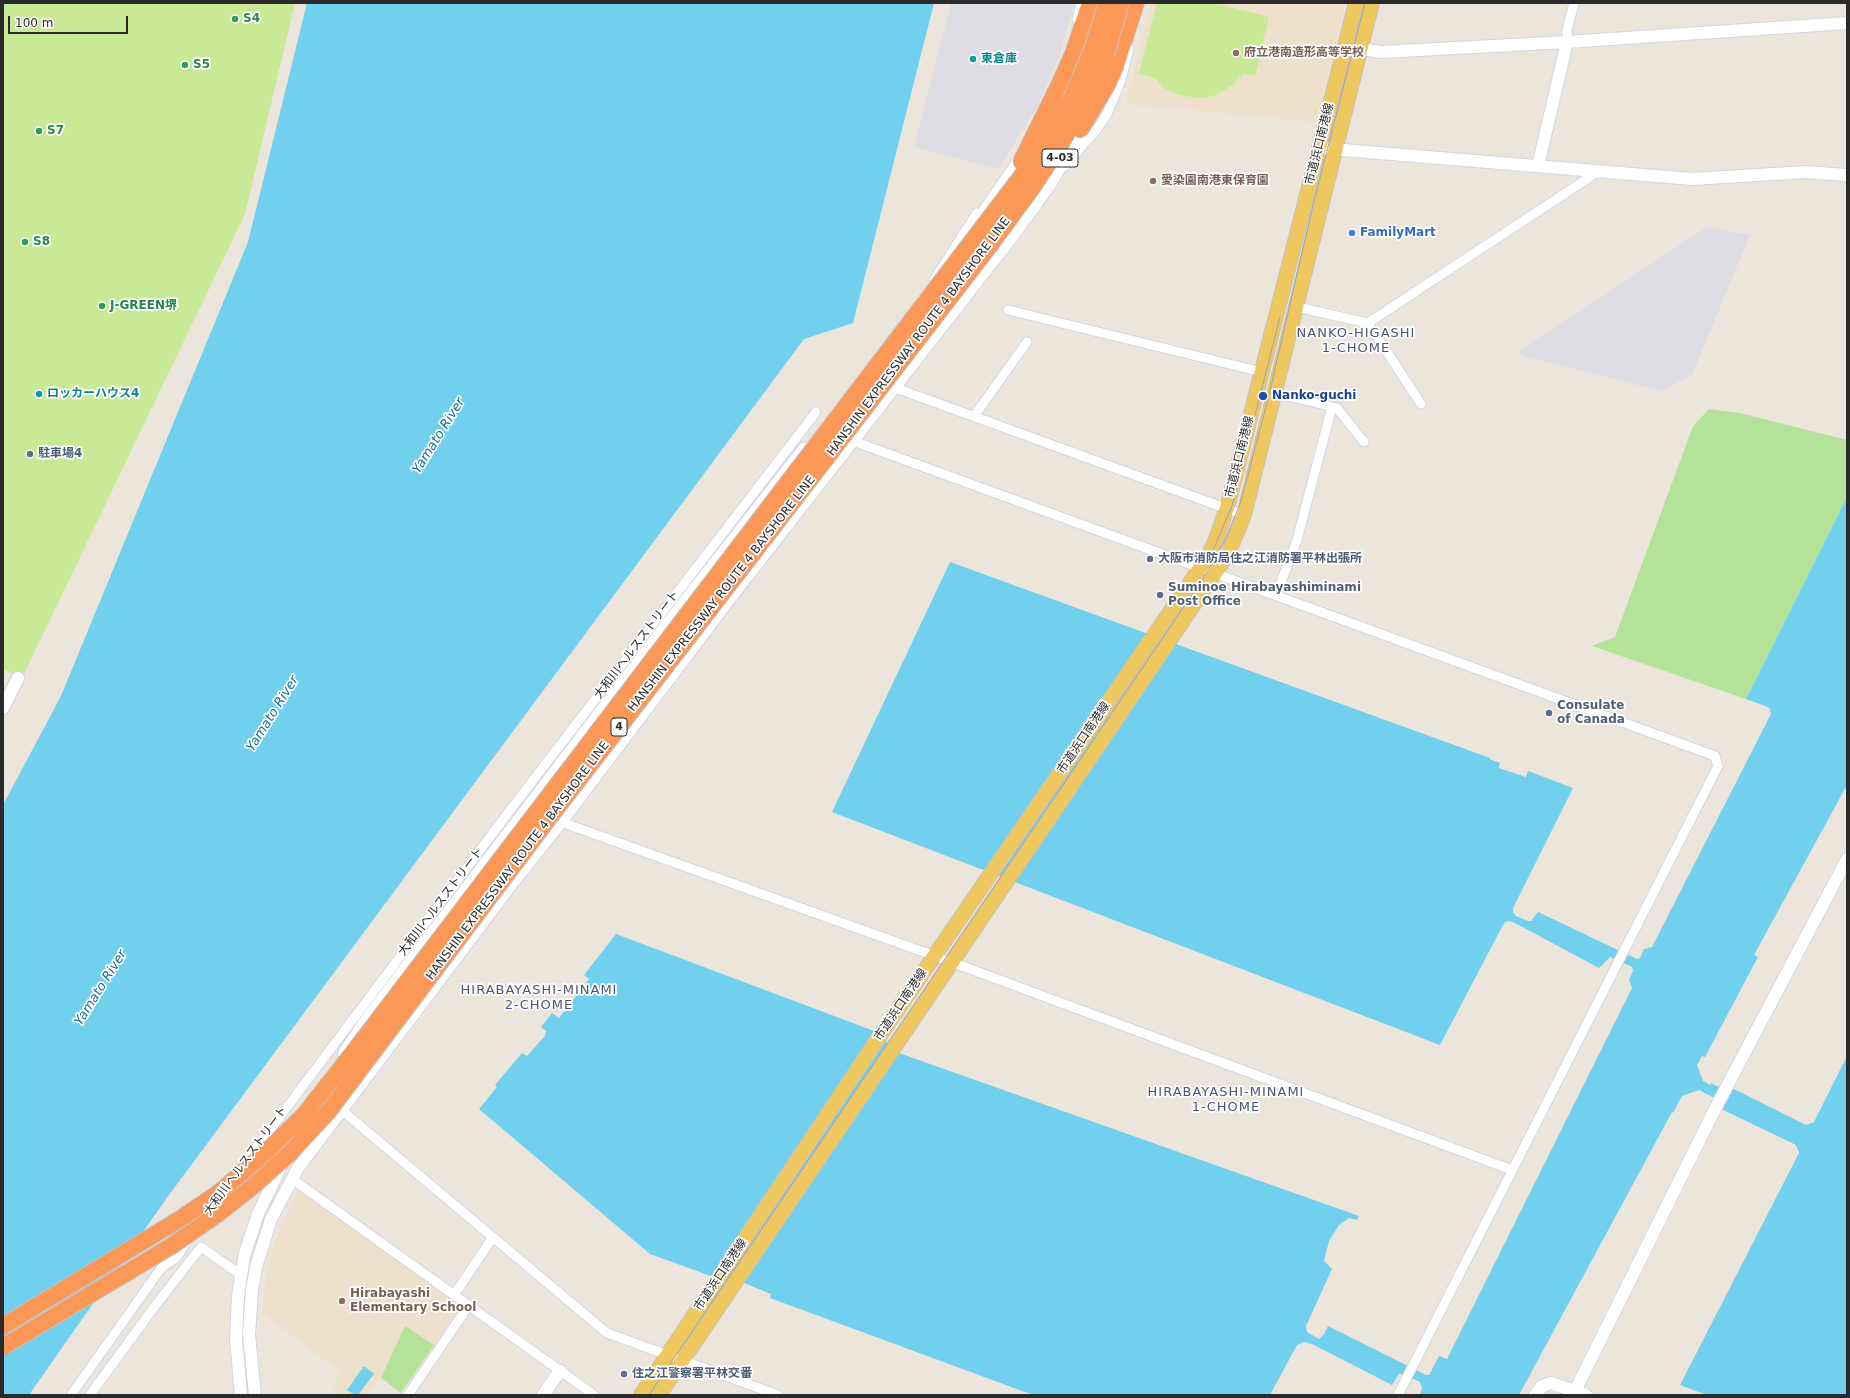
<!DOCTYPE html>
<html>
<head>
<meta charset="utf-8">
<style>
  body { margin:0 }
  #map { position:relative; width:1850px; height:1398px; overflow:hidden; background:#ece5dc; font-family:"DejaVu Sans",sans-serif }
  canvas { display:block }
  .frame { position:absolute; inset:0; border:4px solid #2a2a2a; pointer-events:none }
  .scale { position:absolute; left:8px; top:16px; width:120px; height:18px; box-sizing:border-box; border:2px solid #2a2a2a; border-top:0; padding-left:5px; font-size:12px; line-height:14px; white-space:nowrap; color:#2a2a2a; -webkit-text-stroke:3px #fff; paint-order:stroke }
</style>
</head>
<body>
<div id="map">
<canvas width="1850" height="1398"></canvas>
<div class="frame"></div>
<div class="scale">100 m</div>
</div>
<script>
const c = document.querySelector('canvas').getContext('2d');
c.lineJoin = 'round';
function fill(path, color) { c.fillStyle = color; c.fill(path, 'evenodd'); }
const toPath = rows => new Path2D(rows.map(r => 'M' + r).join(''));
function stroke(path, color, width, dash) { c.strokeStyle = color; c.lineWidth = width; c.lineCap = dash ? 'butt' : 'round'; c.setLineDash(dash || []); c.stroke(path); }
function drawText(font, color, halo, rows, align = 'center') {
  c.font = font + ' "DejaVu Sans","Noto Sans JP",sans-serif'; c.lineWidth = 3.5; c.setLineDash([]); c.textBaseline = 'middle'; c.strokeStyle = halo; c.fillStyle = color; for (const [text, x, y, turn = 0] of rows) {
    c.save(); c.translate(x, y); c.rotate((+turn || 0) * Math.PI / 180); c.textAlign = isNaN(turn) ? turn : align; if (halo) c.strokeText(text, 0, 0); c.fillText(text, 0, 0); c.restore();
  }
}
fill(toPath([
  [951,3,1074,3,1061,52,1037,107,998,169,914,147],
  [1707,227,1750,235,1692,375,1661,391,1523,356,1520,351]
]), '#dfdde4');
fill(toPath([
  [1151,3,1346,3,1317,122,1126,104],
  [302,1191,458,1304,458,1309,434,1345,405,1326,384,1373,367,1395,343,1395,332,1387,341,1372,262,1313,267,1270,274,1244,296,1193]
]), '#ede1cc');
fill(toPath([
  [1709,409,1740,413,1847,440,1847,497,1746,699,1592,646,1615,637,1693,426],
  [405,1326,434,1345,401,1393,381,1378]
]), '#b5e299');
fill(toPath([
  [3,3,295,3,245,214,21,680,3,668],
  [1157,3,1214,3,1269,17,1255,76,1244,73,1231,86,1215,96,1198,98,1179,95,1164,88,1155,78,1139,74]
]), '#c8e995');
fill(toPath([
  [307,3,934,3,853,323,804,339,166,1199,29,1395,3,1395,3,805,61,696,248,242],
  [1847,497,1847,785,1754,955,1758,957,1705,1057,1702,1056,1697,1065,1703,1081,1710,1085,1711,1083,1721,1088,1724,1084,1806,1125,1814,1122,1847,1056,1847,1395,1707,1395,1680,1385,1799,1153,1796,1145,1713,1105,1716,1099,1699,1090,1682,1096,1673,1113,1672,1112,1519,1395,1420,1395,1422,1388,1420,1382,1403,1374,1399,1374,1392,1385,1312,1344,1304,1342,1297,1345,1270,1395,1033,1395,770,1298,771,1294,744,1283,708,1275,650,1254,479,1109,497,1087,495,1085,522,1053,527,1056,545,1036,546,1031,541,1027,552,1013,559,1018,589,979,584,975,616,934,874,1031,899,1053,1359,1216,1357,1220,1349,1218,1339,1225,1329,1241,1324,1261,1332,1269,1306,1326,1307,1332,1319,1339,1324,1334,1328,1326,1426,1375,1429,1375,1439,1356,1447,1359,1632,988,1629,980,1633,971,1632,967,1610,957,1599,968,1513,922,1507,921,1504,923,1440,1045,832,812,950,562,1490,758,1489,759,1500,763,1499,768,1526,777,1528,771,1573,788,1513,908,1513,912,1516,916,1528,921,1531,921,1538,912,1637,959,1640,958,1644,949,1652,947,1771,714,1770,709,1768,707,1746,699],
  [364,1366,374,1374,358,1395,355,1395,347,1390]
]), '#70d0ed');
const street = toPath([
  [1077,19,1081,3],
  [1567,42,1567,30,1574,3],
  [1064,167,1097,129,1107,114,1120,83,1129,49],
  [934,280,977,213],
  [1297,307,1368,323,1599,171],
  [1008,310,1262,372],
  [1368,323,1421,404],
  [893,387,1244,515],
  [1276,393,1337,408,1364,442],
  [974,416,1027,342],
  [850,436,853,441,1715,756,1718,766,1398,1395],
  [1276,595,1297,540,1332,407],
  [556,818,561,822,935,956,1512,1170],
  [320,1092,607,1333,778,1395],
  [245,1163,511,809,816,412],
  [292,1179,594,1395],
  [454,1295,493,1237],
  [71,1395,162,1267,176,1258,189,1239],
  [90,1395,155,1306,201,1247,241,1275],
  [408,1395,469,1305]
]);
const secondary = toPath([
  [1361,49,1381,52,1567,42,1847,23],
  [1319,148,1692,179,1806,172,1847,175],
  [1538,166,1567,42],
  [976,223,1024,154],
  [3,708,18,678],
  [344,1053,367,1019,672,618,804,449],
  [1575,1391,1716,1107,1847,859],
  [241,1395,236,1338,238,1297,241,1275,245,1253,258,1214,282,1164],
  [255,1395,249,1335,252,1290,256,1267,271,1219,298,1168,513,882,561,822,731,597,1014,234,1051,183,1084,124],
  [543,1395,560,1371],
  [1535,1395,1542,1386,1551,1383,1586,1395]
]);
const primary = toPath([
  [641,1395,881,1034,1209,555,1216,539,1227,508,1356,3],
  [659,1395,1228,554,1244,515,1372,3]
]);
const highway = toPath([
  [1116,65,1136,3],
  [1061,81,1073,54,1090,3]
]);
stroke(street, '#d1d5e3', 11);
stroke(secondary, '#d1d5e3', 14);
stroke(primary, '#c3c3c3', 16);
stroke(highway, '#c3c3c3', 18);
stroke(street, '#fff', 9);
stroke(secondary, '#fff', 12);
stroke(primary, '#eec85f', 14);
stroke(highway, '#fc9857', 16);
stroke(toPath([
  [1211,555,1232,506,1280,317],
  [649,1395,1181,611,1203,579,1224,542,1240,504,1247,479,1269,395,1313,205,1365,3]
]), '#9fa3b4', 1);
const highwayBridge = toPath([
  [1080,130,1107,85,1116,65],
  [1021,162,1061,81],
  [3,1326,180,1219,217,1194,265,1153,304,1115,352,1054,1027,169,1045,144,1072,97,1091,52,1107,3],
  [3,1347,173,1245,219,1213,252,1187,290,1153,328,1112,549,818,991,244,1032,188,1061,144,1086,97,1107,51,1121,3]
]);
stroke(highwayBridge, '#c3c3c3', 18, []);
stroke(highwayBridge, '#fc9857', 16);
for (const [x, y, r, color] of [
  [235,19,4,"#2e9e5b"],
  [1236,53,4,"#8d6e63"],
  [973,59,4,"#0f9aa8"],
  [185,65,4,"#2e9e5b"],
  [39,131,4,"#2e9e5b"],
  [1153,181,4,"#8d6e63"],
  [1352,233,4,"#3f7fe0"],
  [25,242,4,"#2e9e5b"],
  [102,306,4,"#2e9e5b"],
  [39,394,4,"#0f9aa8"],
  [1263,396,5,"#1a4fb4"],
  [30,454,4,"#5c6f8a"],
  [1150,559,4,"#5c6f8a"],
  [1160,595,4,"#5c6f8a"],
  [1549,713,4,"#5c6f8a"],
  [342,1301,4,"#8d6e63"],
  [624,1374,4,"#5c6f8a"]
]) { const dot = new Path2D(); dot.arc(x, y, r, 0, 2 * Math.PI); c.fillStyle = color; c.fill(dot); stroke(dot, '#fff', 1.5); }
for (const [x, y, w] of [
  [1060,158,36],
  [619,727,16]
]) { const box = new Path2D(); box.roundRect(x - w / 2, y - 9, w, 18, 3); c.fillStyle = '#fff'; c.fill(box); stroke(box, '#2a2a2a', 1); }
drawText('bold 11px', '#2a2a2a', null, [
  ["4-03",1060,158],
  ["4",619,727]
]);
drawText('bold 12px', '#27864d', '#fff', [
  ["S4",243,19],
  ["S5",193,65],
  ["S7",47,131],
  ["S8",33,242],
  ["J-GREEN堺",110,306]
], 'left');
drawText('bold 12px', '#785e54', '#fff', [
  ["府立港南造形高等学校",1244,53],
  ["愛染園南港東保育園",1161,181],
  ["Hirabayashi",350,1294],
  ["Elementary School",350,1308]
], 'left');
drawText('bold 12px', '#0d838f', '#fff', [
  ["東倉庫",981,59],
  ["ロッカーハウス4",47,394]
], 'left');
drawText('12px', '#2a2a2a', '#fff', [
  ["市道浜口南港線",1320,144,-76],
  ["HANSHIN EXPRESSWAY ROUTE 4 BAYSHORE LINE",919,337,-53],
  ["市道浜口南港線",1240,457,-76],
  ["HANSHIN EXPRESSWAY ROUTE 4 BAYSHORE LINE",722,594,-52],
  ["大和川ヘルスストリート",637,645,-53],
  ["市道浜口南港線",1084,738,-56],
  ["HANSHIN EXPRESSWAY ROUTE 4 BAYSHORE LINE",518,861,-53],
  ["大和川ヘルスストリート",441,902,-53],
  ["市道浜口南港線",901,1005,-56],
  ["大和川ヘルスストリート",246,1161,-54],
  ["市道浜口南港線",721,1275,-56]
]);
drawText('bold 12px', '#366cbe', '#fff', [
  ["FamilyMart",1360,233]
], 'left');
drawText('bold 12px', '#164399', '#fff', [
  ["Nanko-guchi",1272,396]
], 'left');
drawText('bold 12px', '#4e5e75', '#fff', [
  ["駐車場4",38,454],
  ["大阪市消防局住之江消防署平林出張所",1158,559],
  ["Suminoe Hirabayashiminami",1168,588],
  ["Post Office",1168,602],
  ["Consulate",1557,706],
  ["of Canada",1557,720],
  ["住之江警察署平林交番",632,1374]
], 'left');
c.letterSpacing = '1px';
drawText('13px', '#4b557a', '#fff', [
  ["NANKO-HIGASHI",1356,334],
  ["1-CHOME",1356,349],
  ["HIRABAYASHI-MINAMI",539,991],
  ["2-CHOME",539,1006],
  ["HIRABAYASHI-MINAMI",1226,1093],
  ["1-CHOME",1226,1108]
]);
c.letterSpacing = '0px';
drawText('italic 13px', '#0f6f99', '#fff', [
  ["Yamato River",439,436,-58],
  ["Yamato River",273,714,-58],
  ["Yamato River",101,988,-58]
]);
</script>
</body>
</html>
